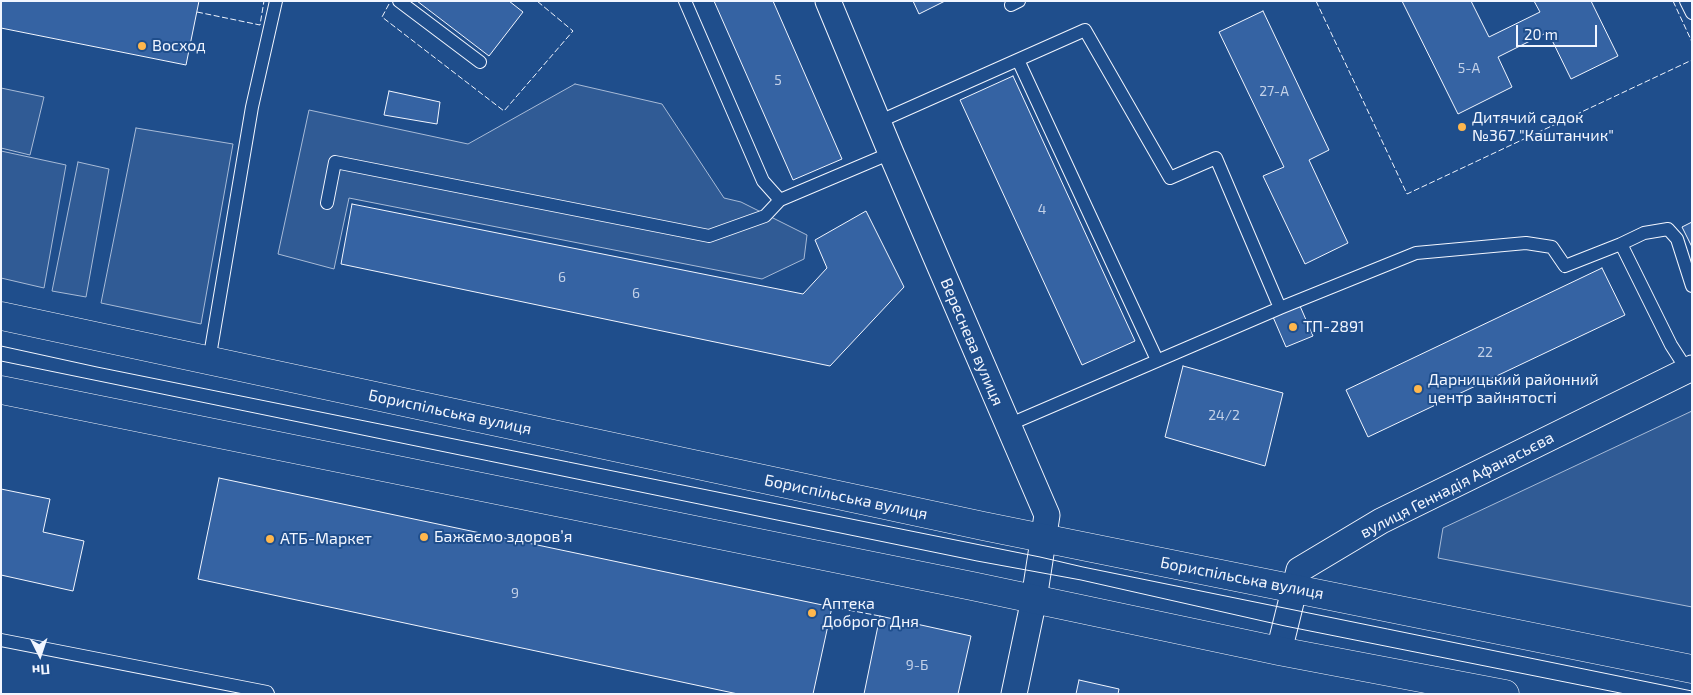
<!DOCTYPE html>
<html>
<head>
<meta charset="utf-8">
<style>
  body { margin:0 }
  #map { position:relative; width:1693px; height:695px; overflow:hidden; background:#1f4e8c; font-family:"Exo 2",sans-serif }
  canvas { display:block }
  .frame { position:absolute; inset:0; border:2px solid #f2f6ff; pointer-events:none }
  .north { position:absolute; left:15px; top:630px; width:50px; height:50px; -webkit-text-stroke:4px #1f4e8c; paint-order:stroke; rotate:176deg; font-size:14px; font-weight:700; line-height:20px; text-align:center; color:#f2f6ff }
  .north::after { content:''; display:block; margin:auto; width:18px; height:22px; background:#f2f6ff; clip-path:polygon(50% 0,100% 100%,50% 72%,0 100%) }
  .scale { position:absolute; left:1516px; top:25px; width:81px; height:22px; box-sizing:border-box; border:2px solid #f2f6ff; border-top:0; padding-left:6px; font-size:15px; line-height:18px; white-space:nowrap; color:#f2f6ff; -webkit-text-stroke:4px #1f4e8c; paint-order:stroke }
</style>
</head>
<body>
<div id="map">
<canvas width="1693" height="695"></canvas>
<div class="frame"></div>
<div class="north">Пн</div>
<div class="scale">20 m</div>
</div>
<script>
const c = document.querySelector('canvas').getContext('2d');
c.lineJoin = 'round';
function fill(path, color) { c.fillStyle = color; c.fill(path, 'evenodd'); }
const toPath = rows => new Path2D(rows.map(r => 'M' + r).join(''));
function stroke(path, color, width, dash) { c.strokeStyle = color; c.lineWidth = width; c.lineCap = dash ? 'butt' : 'round'; c.setLineDash(dash || []); c.stroke(path); }
function drawText(font, color, halo, rows, align = 'center') {
  c.font = font + ' "Exo 2",sans-serif'; c.lineWidth = 4; c.setLineDash([]); c.textBaseline = 'middle'; c.strokeStyle = halo; c.fillStyle = color; for (const [text, x, y, turn = 0] of rows) {
    c.save(); c.translate(x, y); c.rotate((+turn || 0) * Math.PI / 180); c.textAlign = isNaN(turn) ? turn : align; if (halo) c.strokeText(text, 0, 0); c.fillText(text, 0, 0); c.restore();
  }
}
const built = toPath([
  [575,84,662,104,724,198,741,202,807,235,804,259,762,279,349,198,334,269,278,254,309,110,468,144,575,84],
  [1,88,44,97,30,155,1,148,1,88],
  [136,128,233,144,201,324,101,303,136,128],
  [1,151,66,165,44,288,1,278,1,151],
  [78,162,109,169,86,297,52,291,78,162],
  [1692,411,1692,607,1438,558,1443,528,1692,411]
]);
fill(built, '#305b95');
stroke(built, '#a8bbd7', 1);
const building = toPath([
  [1,1,199,1,186,65,1,28,1,1],
  [417,1,509,1,523,12,489,56,417,1],
  [714,1,773,1,842,159,793,180,714,1],
  [913,1,945,1,919,14,913,1],
  [1402,1,1471,1,1489,37,1540,12,1534,1,1591,1,1618,56,1571,79,1548,32,1498,57,1512,87,1458,114,1402,1],
  [1263,11,1329,150,1309,160,1348,243,1305,264,1263,176,1284,167,1219,32,1263,11],
  [1013,76,1135,341,1082,365,960,100,1013,76],
  [389,91,440,102,437,124,384,115,389,91],
  [352,204,803,294,827,268,815,240,866,211,904,287,830,366,341,264,352,204],
  [1692,222,1692,247,1682,227,1692,222],
  [1602,268,1625,315,1368,437,1346,390,1602,268],
  [1300,306,1313,336,1286,347,1273,317,1300,306],
  [1183,366,1283,393,1265,466,1165,437,1183,366],
  [219,478,832,607,813,694,738,694,198,579,219,478],
  [1,489,50,499,43,532,84,541,73,591,1,575,1,489],
  [880,616,971,636,958,694,864,694,880,616],
  [1079,680,1119,689,1118,694,1076,694,1079,680]
]);
fill(building, '#3563a3');
stroke(building, '#f2f6ff', 1);
const lane = toPath([
  [399,1,480,62],
  [685,1,763,181,780,200],
  [1686,1,1692,13],
  [1011,5,1019,1],
  [1018,60,1157,360],
  [878,122,1085,30,1170,178,1216,158,1280,308,1008,425],
  [327,203,335,162,709,236,765,216,780,200,891,153],
  [1621,244,1644,233,1668,229,1677,239,1692,286],
  [1280,308,1416,253,1526,243,1552,247,1565,266,1621,244,1671,345,1687,370],
  [209,361,252,107,276,1],
  [1,640,267,692,268,694]
]);
const street = toPath([
  [828,1,891,153,1047,515,1034,599,1014,694],
  [1279,651,1299,570,1381,521,1692,368]
]);
const secondary = toPath([
  [1,316,983,526,1692,669],
  [1,390,972,586,1279,651,1505,694]
]);
stroke(lane, '#f2f6ff', 14);
stroke(street, '#f2f6ff', 27);
stroke(secondary, '#f2f6ff', 29);
stroke(lane, '#1f4e8c', 12);
stroke(street, '#1f4e8c', 25);
stroke(secondary, '#1f4e8c', 28);
stroke(toPath([
  [1,346,97,367,1040,557,1083,567,1692,691],
  [1,361,977,561,1081,580,1285,626,1625,694]
]), '#f2f6ff', 1);
stroke(toPath([
  [1316,1,1407,194,1692,60],
  [1673,1,1692,42],
  [389,4,382,17,504,111,573,31,537,1],
  [197,12,260,25,264,1],
  [832,607,880,616]
]), '#f2f6ff', 1, [6, 2.5]);
for (const [x, y, r, color] of [
  [142,46,5,"#ffb74d"],
  [1462,127,5,"#ffb74d"],
  [1293,327,5,"#ffb74d"],
  [1418,389,5,"#ffb74d"],
  [424,537,5,"#ffb74d"],
  [270,539,5,"#ffb74d"],
  [812,613,5,"#ffb74d"]
]) { const dot = new Path2D(); dot.arc(x, y, r, 0, 2 * Math.PI); c.fillStyle = color; c.fill(dot); stroke(dot, '#1f4e8c', 2); }
drawText('14px', '#c3d1e8', null, [
  ["5-А",1469,68],
  ["5",778,80],
  ["27-А",1274,91],
  ["4",1042,209],
  ["6",562,277],
  ["6",636,293],
  ["22",1485,352],
  ["24/2",1224,415],
  ["9",515,593],
  ["9-Б",917,665]
]);
drawText('16px', '#f2f6ff', '#1f4e8c', [
  ["Восход",152,46],
  ["Дитячий садок",1472,118],
  ["№367 \"Каштанчик\"",1472,136],
  ["ТП-2891",1303,327],
  ["Дарницький районний",1428,380],
  ["центр зайнятості",1428,398],
  ["Бажаємо здоровʼя",434,537],
  ["АТБ-Маркет",280,539],
  ["Аптека",822,604],
  ["Доброго Дня",822,622]
], 'left');
drawText('16px', '#f2f6ff', '#1f4e8c', [
  ["Вереснева вулиця",972,342,67],
  ["Бориспільська вулиця",450,412,12],
  ["вулиця Геннадія Афанасьєва",1457,485,-27],
  ["Бориспільська вулиця",846,497,12],
  ["Бориспільська вулиця",1242,578,11]
]);
</script>
</body>
</html>
